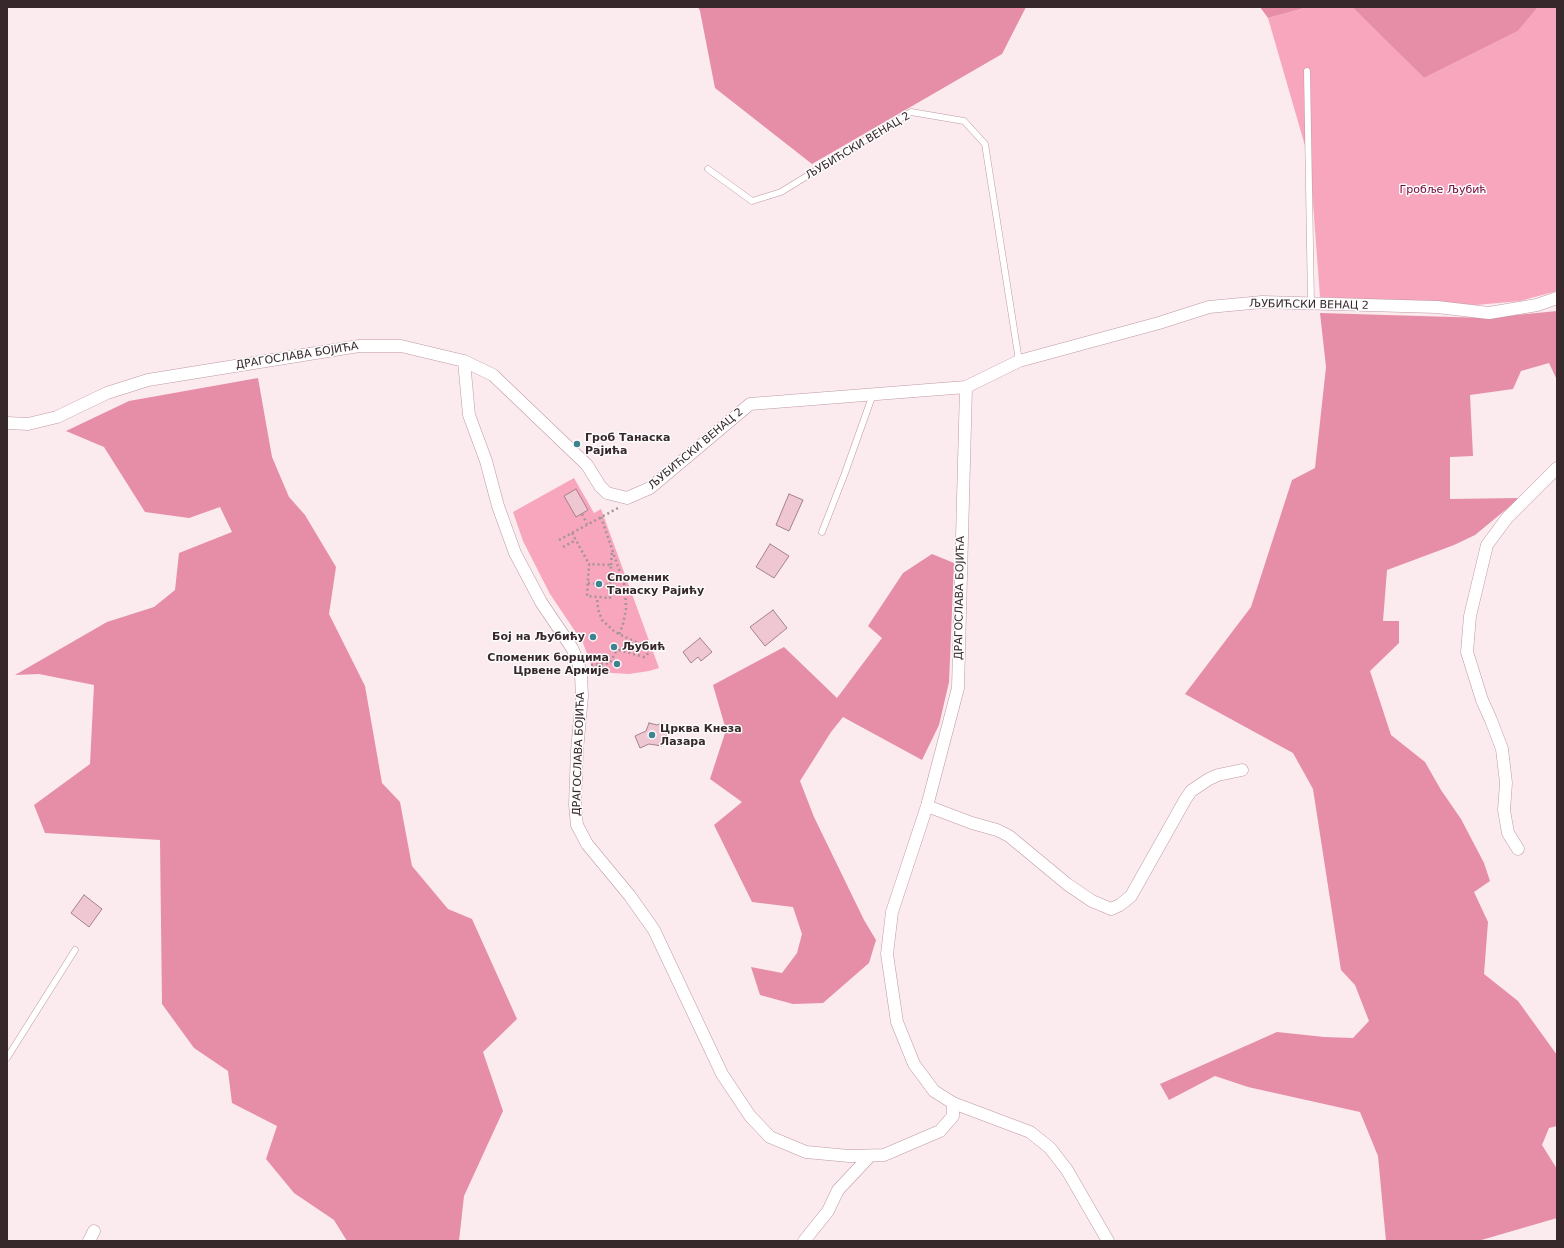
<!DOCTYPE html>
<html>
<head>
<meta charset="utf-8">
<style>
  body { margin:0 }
  #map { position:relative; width:1564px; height:1248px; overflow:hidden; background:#fbeaee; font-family:"DejaVu Sans",sans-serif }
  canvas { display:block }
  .frame { position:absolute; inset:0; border:8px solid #37282c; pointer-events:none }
</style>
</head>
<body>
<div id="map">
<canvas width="1564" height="1248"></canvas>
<div class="frame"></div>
</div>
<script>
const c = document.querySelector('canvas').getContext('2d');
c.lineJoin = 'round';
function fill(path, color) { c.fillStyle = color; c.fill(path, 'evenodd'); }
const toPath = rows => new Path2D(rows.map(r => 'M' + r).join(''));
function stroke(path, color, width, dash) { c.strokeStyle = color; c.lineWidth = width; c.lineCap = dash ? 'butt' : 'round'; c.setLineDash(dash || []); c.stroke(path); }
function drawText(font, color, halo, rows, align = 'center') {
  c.font = font + ' "DejaVu Sans",sans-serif'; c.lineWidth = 3; c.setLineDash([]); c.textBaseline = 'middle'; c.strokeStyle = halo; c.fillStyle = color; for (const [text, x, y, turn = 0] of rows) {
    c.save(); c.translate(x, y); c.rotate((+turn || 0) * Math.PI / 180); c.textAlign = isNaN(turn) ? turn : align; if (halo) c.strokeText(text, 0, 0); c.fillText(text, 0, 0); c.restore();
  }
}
fill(toPath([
  [1308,7,1352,7,1424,78,1518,31,1538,7,1557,7,1557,291,1520,301,1476,305,1320,297,1310,163,1268,18],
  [574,478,594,513,601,509,659,668,649,671,629,674,596,672,592,667,583,643,550,594,523,541,513,512]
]), '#f7a6be');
fill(toPath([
  [698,7,1026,7,1002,54,812,164,715,88,700,11],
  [1260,7,1308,7,1268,18],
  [1352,7,1538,7,1518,31,1424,78],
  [1557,311,1557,380,1549,363,1521,371,1513,389,1470,395,1473,456,1450,457,1450,499,1520,498,1475,535,1454,545,1387,570,1383,621,1399,621,1399,643,1370,671,1391,735,1425,762,1441,790,1461,819,1484,863,1490,881,1474,892,1488,922,1484,974,1518,1001,1557,1055,1557,1126,1549,1128,1542,1145,1557,1169,1557,1218,1478,1241,1386,1241,1378,1156,1360,1112,1248,1087,1215,1076,1169,1100,1160,1084,1277,1032,1324,1037,1353,1038,1369,1021,1355,985,1341,970,1313,789,1293,753,1185,694,1251,607,1292,480,1315,468,1326,367,1320,313,1486,318],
  [258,378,272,457,289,497,305,515,336,567,329,614,365,686,382,783,400,802,412,866,448,909,472,919,517,1019,483,1052,503,1111,464,1196,459,1241,347,1241,334,1220,294,1193,266,1159,277,1126,232,1103,228,1071,194,1048,162,1004,160,840,45,833,34,805,90,764,94,685,39,674,15,675,107,622,154,607,175,590,179,553,232,532,220,507,189,518,145,512,104,447,66,431,129,401],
  [932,554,954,563,949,682,939,725,922,760,843,717,831,732,800,781,814,817,864,920,876,940,869,963,823,1003,793,1004,760,995,751,967,782,973,797,953,802,934,793,907,752,902,714,825,742,802,710,779,726,730,713,685,784,647,837,698,882,638,868,626,903,573]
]), '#e68da8');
const building = toPath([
  [576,489,588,510,576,517,564,496,576,489],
  [789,494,803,500,789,531,776,525,789,494],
  [770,544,789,556,774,578,756,567,770,544],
  [773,610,787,628,765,646,750,627,773,610],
  [700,638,712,652,701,661,698,657,691,663,683,652,700,638],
  [649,723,657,725,662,723,665,724,669,728,668,734,662,739,662,746,649,744,640,748,635,736,646,731,649,723],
  [84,895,102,909,89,927,71,913,84,895]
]);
fill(building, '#efc7d2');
stroke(building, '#a5818a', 1);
const lane = toPath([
  [1307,71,1311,304],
  [708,169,752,201,781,192,911,112,964,121,985,144,1019,361],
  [822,532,845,473,873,394],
  [7,1058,75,950]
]);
const street = toPath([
  [464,361,469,415,486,461,498,506,515,553,541,602,572,648,578,662,581,675,582,696,577,751,575,805,577,825,587,844,630,896,654,930,722,1074,750,1116,770,1137,806,1152,849,1156,884,1155,940,1131,953,1116,953,1103],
  [966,387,958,688,927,806,892,912,887,954,897,1022,914,1064,934,1091,953,1103,1030,1132,1050,1148,1067,1170,1108,1241],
  [7,423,28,424,57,417,107,393,148,380,359,346,401,346,464,361,493,375,587,465,600,486,607,493,627,498,650,488,750,404,966,387,1019,361,1159,323,1209,307,1262,302,1437,307,1489,313,1537,305,1557,298],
  [927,806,972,823,997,830,1009,836,1067,884,1092,901,1111,909,1120,905,1131,896,1185,800,1191,791,1209,779,1218,775,1242,770],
  [1518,849,1508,833,1504,810,1506,783,1502,749,1491,720,1482,700,1467,652,1470,616,1487,545,1507,518,1557,468],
  [89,1241,94,1231],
  [804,1241,828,1211,838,1190,870,1156]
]);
stroke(lane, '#bf99a3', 7);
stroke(street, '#bf99a3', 13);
stroke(toPath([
  [582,514,587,524],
  [601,517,625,587,626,609,623,624,619,635],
  [572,533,589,564,587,596,610,598,611,565,589,564],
  [559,540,618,508],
  [563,547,576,540],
  [611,565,612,550],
  [588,583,597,584],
  [601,584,610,585],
  [591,665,610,663,615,653,619,650,644,657,647,655,649,651,646,647,615,632,602,620,598,609,597,597]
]), '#a49397', 2.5, [2, 3]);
stroke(lane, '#fff', 6);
stroke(street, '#fff', 12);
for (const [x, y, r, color] of [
  [577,444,4,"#3e8390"],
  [599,584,4,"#3e8390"],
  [593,637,4,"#3e8390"],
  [614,647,4,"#3e8390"],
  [617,664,4,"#3e8390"],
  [652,735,4,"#3e8390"]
]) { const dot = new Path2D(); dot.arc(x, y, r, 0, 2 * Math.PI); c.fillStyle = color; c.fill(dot); stroke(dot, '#fcfcfc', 1.5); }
drawText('11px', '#37282c', '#fcfcfc', [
  ["ЉУБИЋСКИ ВЕНАЦ 2",858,146,-31],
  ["ЉУБИЋСКИ ВЕНАЦ 2",1309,305,1],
  ["ДРАГОСЛАВА БОЈИЋА",297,356,-9],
  ["ЉУБИЋСКИ ВЕНАЦ 2",696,449,-40],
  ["ДРАГОСЛАВА БОЈИЋА",960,598,-89],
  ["ДРАГОСЛАВА БОЈИЋА",579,754,-88]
]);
drawText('11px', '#74073b', '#fcfcfc', [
  ["Гробље Љубић",1443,190]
]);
drawText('bold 11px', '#37282c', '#fcfcfc', [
  ["Гроб Танаска",585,438],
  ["Рајића",585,451],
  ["Споменик",607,578],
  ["Танаску Рајићу",607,591],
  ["Бој на Љубићу",585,637,"right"],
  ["Љубић",622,647],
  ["Споменик борцима",609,658,"right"],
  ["Црвене Армије",609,671,"right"],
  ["Црква Кнеза",660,729],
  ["Лазара",660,742]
], 'left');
</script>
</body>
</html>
